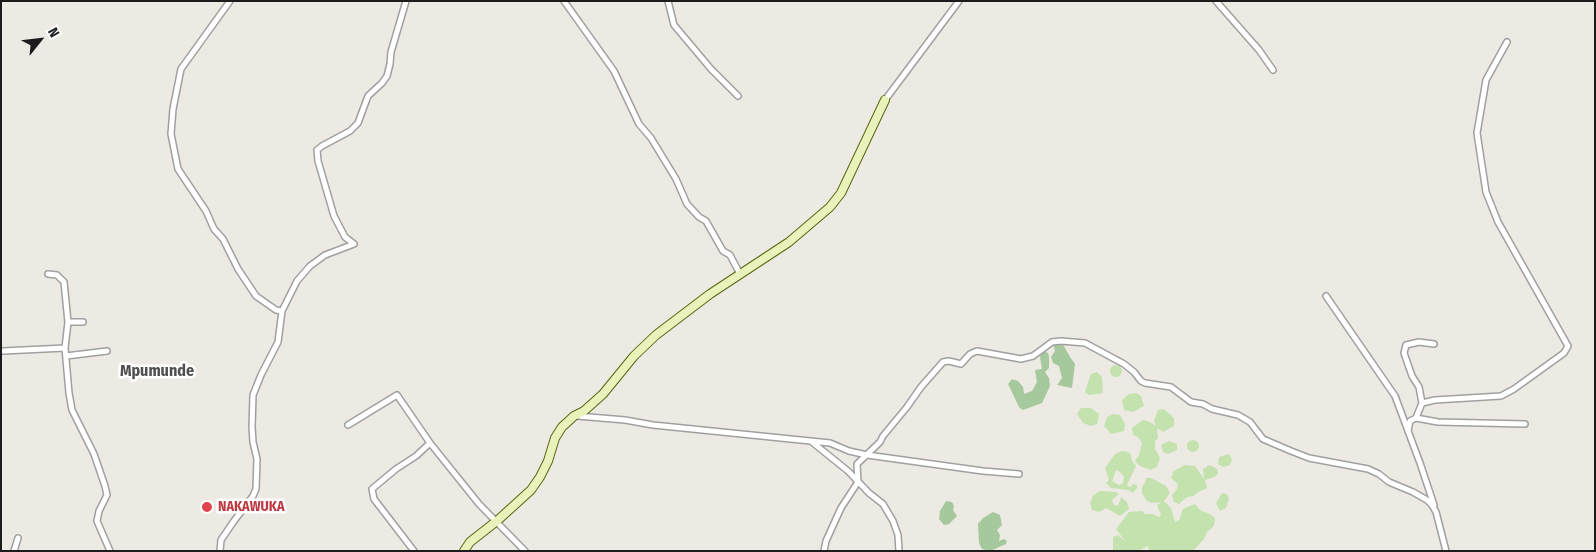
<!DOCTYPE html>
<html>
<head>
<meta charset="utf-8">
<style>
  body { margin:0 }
  #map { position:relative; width:1596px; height:552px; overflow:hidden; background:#edeae3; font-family:"Fira Sans Condensed",sans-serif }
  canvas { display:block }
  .frame { position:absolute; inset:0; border:2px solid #1c1c1c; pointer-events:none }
  .north { position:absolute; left:15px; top:15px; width:50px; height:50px; -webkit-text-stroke:4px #fff; paint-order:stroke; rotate:61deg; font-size:14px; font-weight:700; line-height:20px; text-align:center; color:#1c1c1c }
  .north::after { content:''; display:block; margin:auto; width:18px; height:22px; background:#1c1c1c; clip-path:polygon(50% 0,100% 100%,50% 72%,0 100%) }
</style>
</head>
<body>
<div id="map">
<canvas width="1596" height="552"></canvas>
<div class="frame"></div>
<div class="north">N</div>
</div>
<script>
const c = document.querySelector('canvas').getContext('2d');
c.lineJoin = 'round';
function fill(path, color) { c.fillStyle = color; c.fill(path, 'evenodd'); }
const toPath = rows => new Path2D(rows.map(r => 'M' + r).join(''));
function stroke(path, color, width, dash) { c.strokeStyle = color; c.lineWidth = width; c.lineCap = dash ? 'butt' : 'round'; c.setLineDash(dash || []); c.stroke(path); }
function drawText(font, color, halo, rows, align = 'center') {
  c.font = font + ' "Fira Sans Condensed",sans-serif'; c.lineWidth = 5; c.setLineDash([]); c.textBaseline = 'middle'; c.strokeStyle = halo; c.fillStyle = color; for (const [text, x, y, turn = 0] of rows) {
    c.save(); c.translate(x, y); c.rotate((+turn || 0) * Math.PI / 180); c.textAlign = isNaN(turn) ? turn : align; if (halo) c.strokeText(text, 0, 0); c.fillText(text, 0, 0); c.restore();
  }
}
fill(toPath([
  '1110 371a6 6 0 1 1 12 0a6 6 0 1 1-12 0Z',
  [1097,372,1102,377,1103,393,1089,395,1085,392,1091,374],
  [1136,393,1141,396,1144,406,1133,412,1124,410,1122,400,1129,394],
  [1081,408,1091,408,1099,414,1097,424,1091,426,1083,423,1077,414],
  [1164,409,1174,418,1174,426,1163,432,1157,428,1158,438,1155,441,1155,449,1160,458,1157,467,1151,470,1140,466,1135,461,1139,455,1142,443,1138,437,1133,435,1132,428,1143,420,1150,422,1156,426,1154,421,1158,410],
  [1113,414,1120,415,1125,424,1124,431,1111,434,1104,426,1107,417],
  '1187 446a6 6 0 1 1 12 0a6 6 0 1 1-12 0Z',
  [1169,441,1177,444,1177,450,1168,454,1163,452,1161,445],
  [1122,451,1128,452,1131,455,1132,461,1136,466,1127,485,1130,487,1133,484,1137,485,1137,488,1133,493,1128,490,1111,488,1106,483,1109,480,1105,468,1115,454],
  [1116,470,1120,472,1124,477,1123,483,1119,485,1112,481],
  [1229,454,1232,460,1230,465,1223,467,1218,464,1219,457],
  [1185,465,1195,466,1204,479,1203,469,1210,465,1217,469,1218,474,1214,477,1205,480,1207,488,1198,492,1194,496,1187,497,1179,504,1174,502,1172,495,1177,489,1178,484,1171,478,1174,471],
  [1146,478,1151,478,1166,486,1170,493,1164,501,1171,508,1175,522,1179,520,1183,509,1195,504,1201,511,1208,513,1215,518,1214,526,1207,532,1204,539,1193,551,1149,551,1148,546,1138,551,1135,549,1136,551,1113,551,1113,537,1118,535,1126,542,1116,529,1129,512,1142,511,1145,514,1153,514,1159,517,1161,515,1157,505,1162,502,1152,503,1147,501,1142,493,1142,486,1145,483],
  [1099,491,1116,492,1119,494,1112,500,1114,505,1118,506,1121,497,1127,502,1129,509,1120,516,1106,508,1099,512,1092,510,1090,503,1093,496],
  [1222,493,1227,494,1229,499,1226,508,1220,511,1216,503]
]), '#c3e2ae');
fill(toPath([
  [1061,341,1070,357,1075,364,1072,388,1057,385,1062,378,1059,366,1053,363,1051,357,1055,351,1053,344],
  [1043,351,1048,353,1049,357,1049,368,1045,372,1049,378,1050,386,1042,403,1023,410,1019,407,1008,384,1012,379,1018,381,1023,387,1024,394,1032,391,1037,382,1035,370,1042,369,1040,357],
  [946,501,952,502,954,506,953,510,957,516,949,524,944,525,939,519,940,511],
  [993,512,1000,515,1002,525,997,530,1000,535,999,541,1004,539,1007,541,1006,544,990,551,982,549,979,543,978,524,983,518]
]), '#a5c89c');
const street = toPath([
  [230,1,181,69,173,109,171,134,178,169,206,211,214,229,223,239,238,269,256,296,276,310,282,311],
  [564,1,614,71,639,124,651,138,676,179,687,204,699,217,706,221,723,251,730,255,740,274],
  [668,1,674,25,711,69,738,96],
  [1216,1,1259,50,1273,70],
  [885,100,959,1],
  [48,274,57,275,64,282,68,322,65,348,69,393,72,410,94,454,105,486,107,495,99,511,97,521,110,551],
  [1326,296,1395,396,1420,463,1434,505],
  [68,322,83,322],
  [3,351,65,348],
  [66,356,107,351],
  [1422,403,1419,387,1412,376,1404,353,1406,345,1419,342,1434,344],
  [577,416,625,420,653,425,830,443,849,451,867,455,983,471,1019,474],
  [1416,418,1422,403,1435,400,1501,396,1514,389,1564,353,1568,346,1498,222,1486,192,1477,133,1486,80,1507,42],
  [348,425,397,395,430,443],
  [1408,431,1410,421,1416,418,1438,422,1525,424],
  [812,442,848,471,869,493,883,504,893,521,898,535,899,551],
  [14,551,18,538],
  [220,551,221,540,234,521,253,496,256,489,257,459,253,442,252,427,253,395,261,375,278,342,282,311,297,281,310,266,325,255,354,244,345,237,334,216,318,161,317,150,322,146,350,131,358,123,368,96,382,83,387,76,390,64,391,52,406,1],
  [414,551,374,499,372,489,396,469,416,456,430,443,479,504,525,551],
  [824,551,826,541,841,508,858,482,857,464,880,442,883,436,907,407,921,387,943,362,949,361,961,364,970,354,977,351,1021,359,1033,356,1052,342,1061,341,1085,343,1124,364,1134,372,1141,381,1145,383,1171,387,1191,402,1203,404,1212,409,1238,415,1250,422,1263,439,1291,451,1309,458,1368,469,1379,474,1389,482,1413,492,1427,500,1432,505,1436,512,1446,551]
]);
const secondary = toPath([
  [464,551,470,542,498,520,531,490,540,477,548,461,555,438,562,427,574,416,584,411,603,394,634,356,656,335,710,294,789,242,830,207,841,193,885,100]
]);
stroke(street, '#a0a0a0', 8);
stroke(secondary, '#566710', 10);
stroke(street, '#fff', 5);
stroke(secondary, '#eaf2bc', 8);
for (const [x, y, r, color] of [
  [207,507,6,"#e0444e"]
]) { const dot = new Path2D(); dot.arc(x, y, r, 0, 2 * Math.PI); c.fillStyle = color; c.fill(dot); stroke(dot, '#fff', 2); }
drawText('bold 14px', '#be3a42', '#fff', [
  ["NAKAWUKA",218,507]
], 'left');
drawText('bold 16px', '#4f4f4f', '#fff', [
  ["Mpumunde",157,372]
]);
</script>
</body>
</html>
